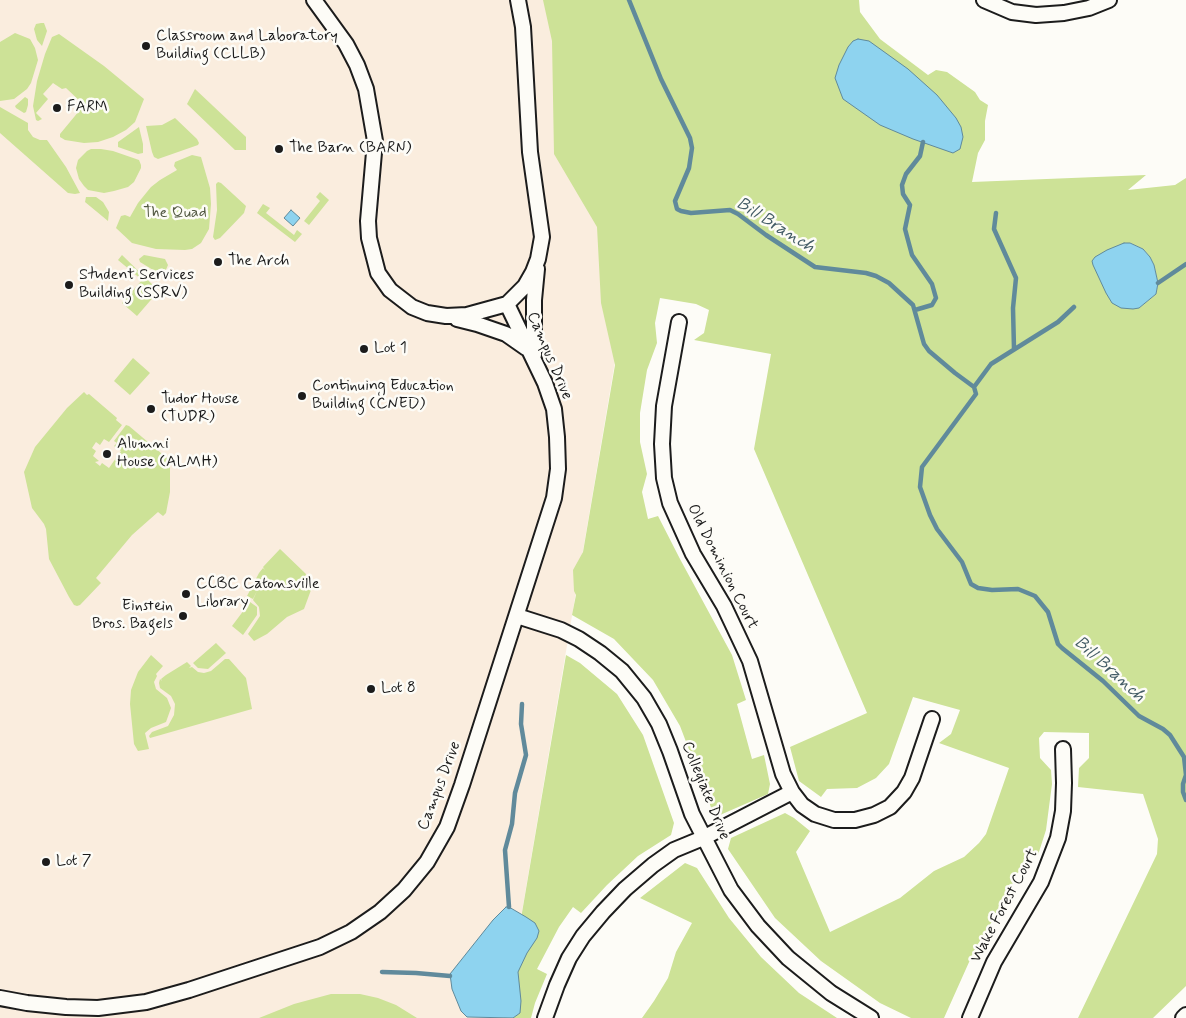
<!DOCTYPE html>
<html>
<head>
<meta charset="utf-8">
<style>
  body { margin:0 }
  canvas { display:block; background:#fdfcf7 }
</style>
</head>
<body>
<canvas width="1186" height="1018"></canvas>
<script>
const c = document.querySelector('canvas').getContext('2d');
c.lineJoin = 'round';
function fill(path, color) { c.fillStyle = color; c.fill(path, 'evenodd'); }
const toPath = rows => new Path2D(rows.map(r => 'M' + r).join(''));
function stroke(path, color, width, dash) { c.strokeStyle = color; c.lineWidth = width; c.lineCap = dash ? 'butt' : 'round'; c.setLineDash(dash || []); c.stroke(path); }
function drawText(font, color, halo, rows, align = 'center') {
  c.font = font + ' Mynerve,sans-serif'; c.lineWidth = 5; c.setLineDash([]); c.textBaseline = 'middle'; c.strokeStyle = halo; c.fillStyle = color; for (const [text, x, y, turn = 0] of rows) {
    c.save(); c.translate(x, y); c.rotate((+turn || 0) * Math.PI / 180); c.textAlign = isNaN(turn) ? turn : align; if (halo) c.strokeText(text, 0, 0); c.fillText(text, 0, 0); c.restore();
  }
}
fill(toPath([
  [0,0,620,0,645,184,504,1018,0,1018]
]), '#faedde');
fill(toPath([
  [543,0,859,0,860,12,880,39,928,75,936,70,947,72,975,92,980,100,988,105,985,121,985,140,978,153,972,182,1146,175,1128,190,1175,185,1186,178,1186,986,1153,1018,1078,1018,1157,854,1158,839,1143,794,1078,787,1079,768,1089,758,1089,733,1044,732,1039,738,1040,758,1051,770,1052,784,1046,830,1038,855,1028,854,997,913,974,951,944,1018,911,1018,880,1003,821,961,775,918,728,849,731,838,785,813,794,818,810,831,796,852,830,932,900,898,934,871,964,857,979,843,986,834,1009,768,939,743,951,734,960,710,913,697,889,764,876,778,857,788,827,789,821,797,799,781,790,747,867,713,754,449,771,354,694,340,704,333,709,310,696,304,660,298,655,323,657,343,647,370,640,413,640,442,647,474,642,492,648,519,658,516,680,559,732,655,746,700,737,704,752,759,764,755,770,784,768,794,720,815,712,810,680,726,653,680,614,639,572,615,576,595,574,591,573,570,583,552,615,365,601,303,597,227,554,154,552,41],
  [1124,243,1130,243,1143,249,1150,257,1154,265,1158,283,1156,294,1139,308],
  [41,23,44,23,47,31,42,46,37,40,34,29,36,24],
  [15,33,30,39,35,48,38,60,31,83,27,89,14,99,0,101,0,42],
  [59,34,104,66,144,99,135,122,126,130,113,137,98,142,84,143,65,140,60,137,60,134,84,105,66,88,62,89,53,83,43,94,48,99,36,113,42,119,38,121,36,120,33,106,37,81,45,54,52,37],
  [195,89,246,137,246,150,235,150,187,104],
  [25,97,28,99,28,105,26,112,24,113,16,108,15,106],
  [0,107,28,123,28,130,33,137,40,140,47,140,66,167,80,193,75,194,68,193,0,133],
  [175,118,197,139,199,143,198,145,158,159,154,157,152,152,146,126,162,125],
  [139,127,143,144,143,153,138,154,118,147,118,142],
  [91,149,101,149,113,151,139,160,141,165,141,168,134,182,128,187,114,191,104,193,88,190,84,186,79,179,76,168,78,160,87,151],
  [192,155,201,157,210,188,211,204,209,229,201,243,192,249,185,250,156,249,132,243,116,228,121,216,125,215,130,217,138,203,151,187,160,180,177,170,174,166,175,162],
  [218,182,221,183,246,206,244,213,220,238,215,240,213,237,217,210,216,184],
  [320,192,329,200,309,225,304,221,320,201,316,197],
  [86,197,96,197,103,202,109,212,108,221,85,202],
  [263,204,270,208,266,213,294,235,297,230,302,234,295,242,257,213],
  [122,255,156,288,156,294,137,316,122,303,142,280,118,260],
  [144,255,165,259,168,265,165,272,158,273,140,262,139,259],
  [133,358,150,373,130,395,114,381],
  [84,392,87,395,89,394,117,418,116,420,122,425,109,442,104,439,100,445,96,442,92,448,96,451,93,456,99,461,95,462,100,466,102,463,109,468,121,451,114,446,117,443,114,441,126,425,129,426,168,459,170,467,170,492,166,513,163,516,158,512,132,535,96,578,101,583,80,605,77,606,74,605,69,597,49,559,46,529,44,524,32,508,24,472,35,447,67,408],
  [280,549,306,574,303,586,311,590,304,609,287,617,267,634,254,641,248,634,260,616,259,607,253,600,257,591,253,599,247,596,259,573,263,568,265,570,263,567],
  [250,602,257,607,257,615,243,635,232,626],
  [216,643,226,653,208,669,198,668,193,663],
  [151,655,163,666,156,674,157,676,154,682,156,689,167,698,171,708,166,722,151,728,145,733,149,749,138,751,134,744,130,704,131,690,138,672],
  [566,655,580,663,617,694,643,735,674,823,671,835,638,856,607,885,581,913,573,907,559,927,537,969,547,974,535,1003,531,1018,504,1018],
  [225,659,229,659,246,678,252,709,150,738,149,736,152,732,168,726,174,715,175,704,171,696,160,688,159,683,160,679,162,681,161,679,166,675,187,662,191,666,189,668,192,667,198,672,204,673,211,671],
  [685,863,697,868,729,918,761,957,799,993,837,1018,642,1018,654,1001,668,978,676,952,692,923,640,898],
  [331,994,360,994,378,998,396,1005,417,1018,259,1018,294,1004]
]), '#cde297');
const water = toPath([
  [858,39,869,41,908,69,937,95,956,118,961,127,963,137,960,149,953,153,913,139,880,125,843,99,835,78,839,65,848,47,853,41,858,39],
  [291,210,300,218,293,226,284,218,291,210],
  [1124,243,1130,243,1143,249,1150,257,1154,265,1158,283,1156,294,1139,308,1133,309,1121,308,1112,303,1106,293,1093,265,1092,261,1095,257,1107,250,1124,243],
  [506,907,509,907,526,917,535,923,539,931,537,938,527,953,518,972,521,1001,520,1013,513,1018,467,1017,461,1011,452,989,450,974,493,920,506,907]
]);
fill(water, '#8ed3ef');
stroke(water, '#608a9b', 1);
stroke(toPath([
  [629,0,661,79,690,138,692,148,689,168,675,201,677,209,681,211,691,213,730,210,738,214,766,235,815,267,866,273,876,276,889,283,913,305,924,344,929,351,955,373,974,387,976,394,922,467,920,487,930,515,937,529,962,562,971,584,978,588,992,590,1018,589,1035,596,1048,612,1058,644,1062,648,1103,681,1139,716,1163,729,1170,735,1184,757,1186,775,1183,784,1183,792,1186,800],
  [996,213,994,229,1016,278,1013,308,1014,349],
  [1158,283,1186,264],
  [915,310,932,305,936,298,932,284,912,255,905,229,910,205,903,194,902,185,906,174,920,156,923,142],
  [974,387,991,364,1058,322,1074,307],
  [509,907,505,850,512,824,515,793,526,755,521,724,522,704],
  [382,972,416,973,450,976]
]), '#608a9b', 4.5);
const minor = toPath([
  [314,0,346,44,357,65,366,89,375,141,368,221,369,238,378,273,390,290,412,307,427,313,446,316,467,315,507,304,525,286,533,272,538,259,542,237,530,152,523,27,518,0],
  [984,0,1012,12,1036,15,1064,13,1089,8,1109,0],
  [457,319,477,324,506,334,526,348],
  [679,322,664,406,662,444,664,478,670,503,693,554,724,606,750,661,783,774,792,792,802,805,815,814,834,820,855,820,874,815,890,807,904,792,912,778,932,719],
  [534,355,534,300,537,269],
  [517,616,561,630,579,639,600,653,622,671,644,698,659,724,670,751,692,814,731,890,758,926,788,958,831,993,871,1018],
  [0,998,27,1003,66,1007,98,1008,146,1002,189,990,320,947,351,932,380,912,404,890,427,862,447,827,462,785,554,498,558,469,557,437,554,409,545,383,507,304],
  [545,1018,557,985,569,958,583,936,603,912,625,889,653,865,674,850,703,838,792,792],
  [970,1018,994,962,1041,882,1058,838,1063,811,1064,783,1063,749],
  [1183,1018,1186,1015]
]);
stroke(minor, '#1c1c1c', 18);
stroke(minor, '#fdfcf7', 14);
for (const [x, y, r, color] of [
  [146,46,5,"#1c1c1c"],
  [57,108,5,"#1c1c1c"],
  [279,149,5,"#1c1c1c"],
  [218,262,5,"#1c1c1c"],
  [69,285,5,"#1c1c1c"],
  [364,349,5,"#1c1c1c"],
  [302,396,5,"#1c1c1c"],
  [151,409,5,"#1c1c1c"],
  [107,454,5,"#1c1c1c"],
  [186,594,5,"#1c1c1c"],
  [183,616,5,"#1c1c1c"],
  [371,689,5,"#1c1c1c"],
  [46,862,5,"#1c1c1c"]
]) { const dot = new Path2D(); dot.arc(x, y, r, 0, 2 * Math.PI); c.fillStyle = color; c.fill(dot); stroke(dot, '#fdfcf7', 2); }
drawText('16px', '#1c1c1c', '#fdfcf7', [
  ["Classroom and Laboratory",156,37],
  ["Building (CLLB)",156,55],
  ["FARM",67,108],
  ["The Barn (BARN)",289,149],
  ["The Arch",228,262],
  ["Student Services",79,276],
  ["Building (SSRV)",79,294],
  ["Lot 1",374,349],
  ["Continuing Education",312,387],
  ["Building (CNED)",312,405],
  ["Tudor House",161,400],
  ["(TUDR)",161,418],
  ["Alumni",117,445],
  ["House (ALMH)",117,463],
  ["CCBC Catonsville",196,585],
  ["Library",196,603],
  ["Einstein",173,607,"right"],
  ["Bros. Bagels",173,625,"right"],
  ["Lot 8",381,689],
  ["Lot 7",56,862]
], 'left');
drawText('16px', '#515741', '#fdfcf7', [
  ["The Quad",175,214]
]);
drawText('16px', '#1c1c1c', '#fdfcf7', [
  ["Campus Drive",549,356,67],
  ["Old Dominion Court",722,567,63],
  ["Campus Drive",440,786,-69],
  ["Collegiate Drive",705,791,68],
  ["Wake Forest Court",1005,906,-62]
]);
drawText('italic 18px', '#445c66', '#fdfcf7', [
  ["Bill Branch",775,226,32],
  ["Bill Branch",1109,670,42]
]);
</script>
</body>
</html>
